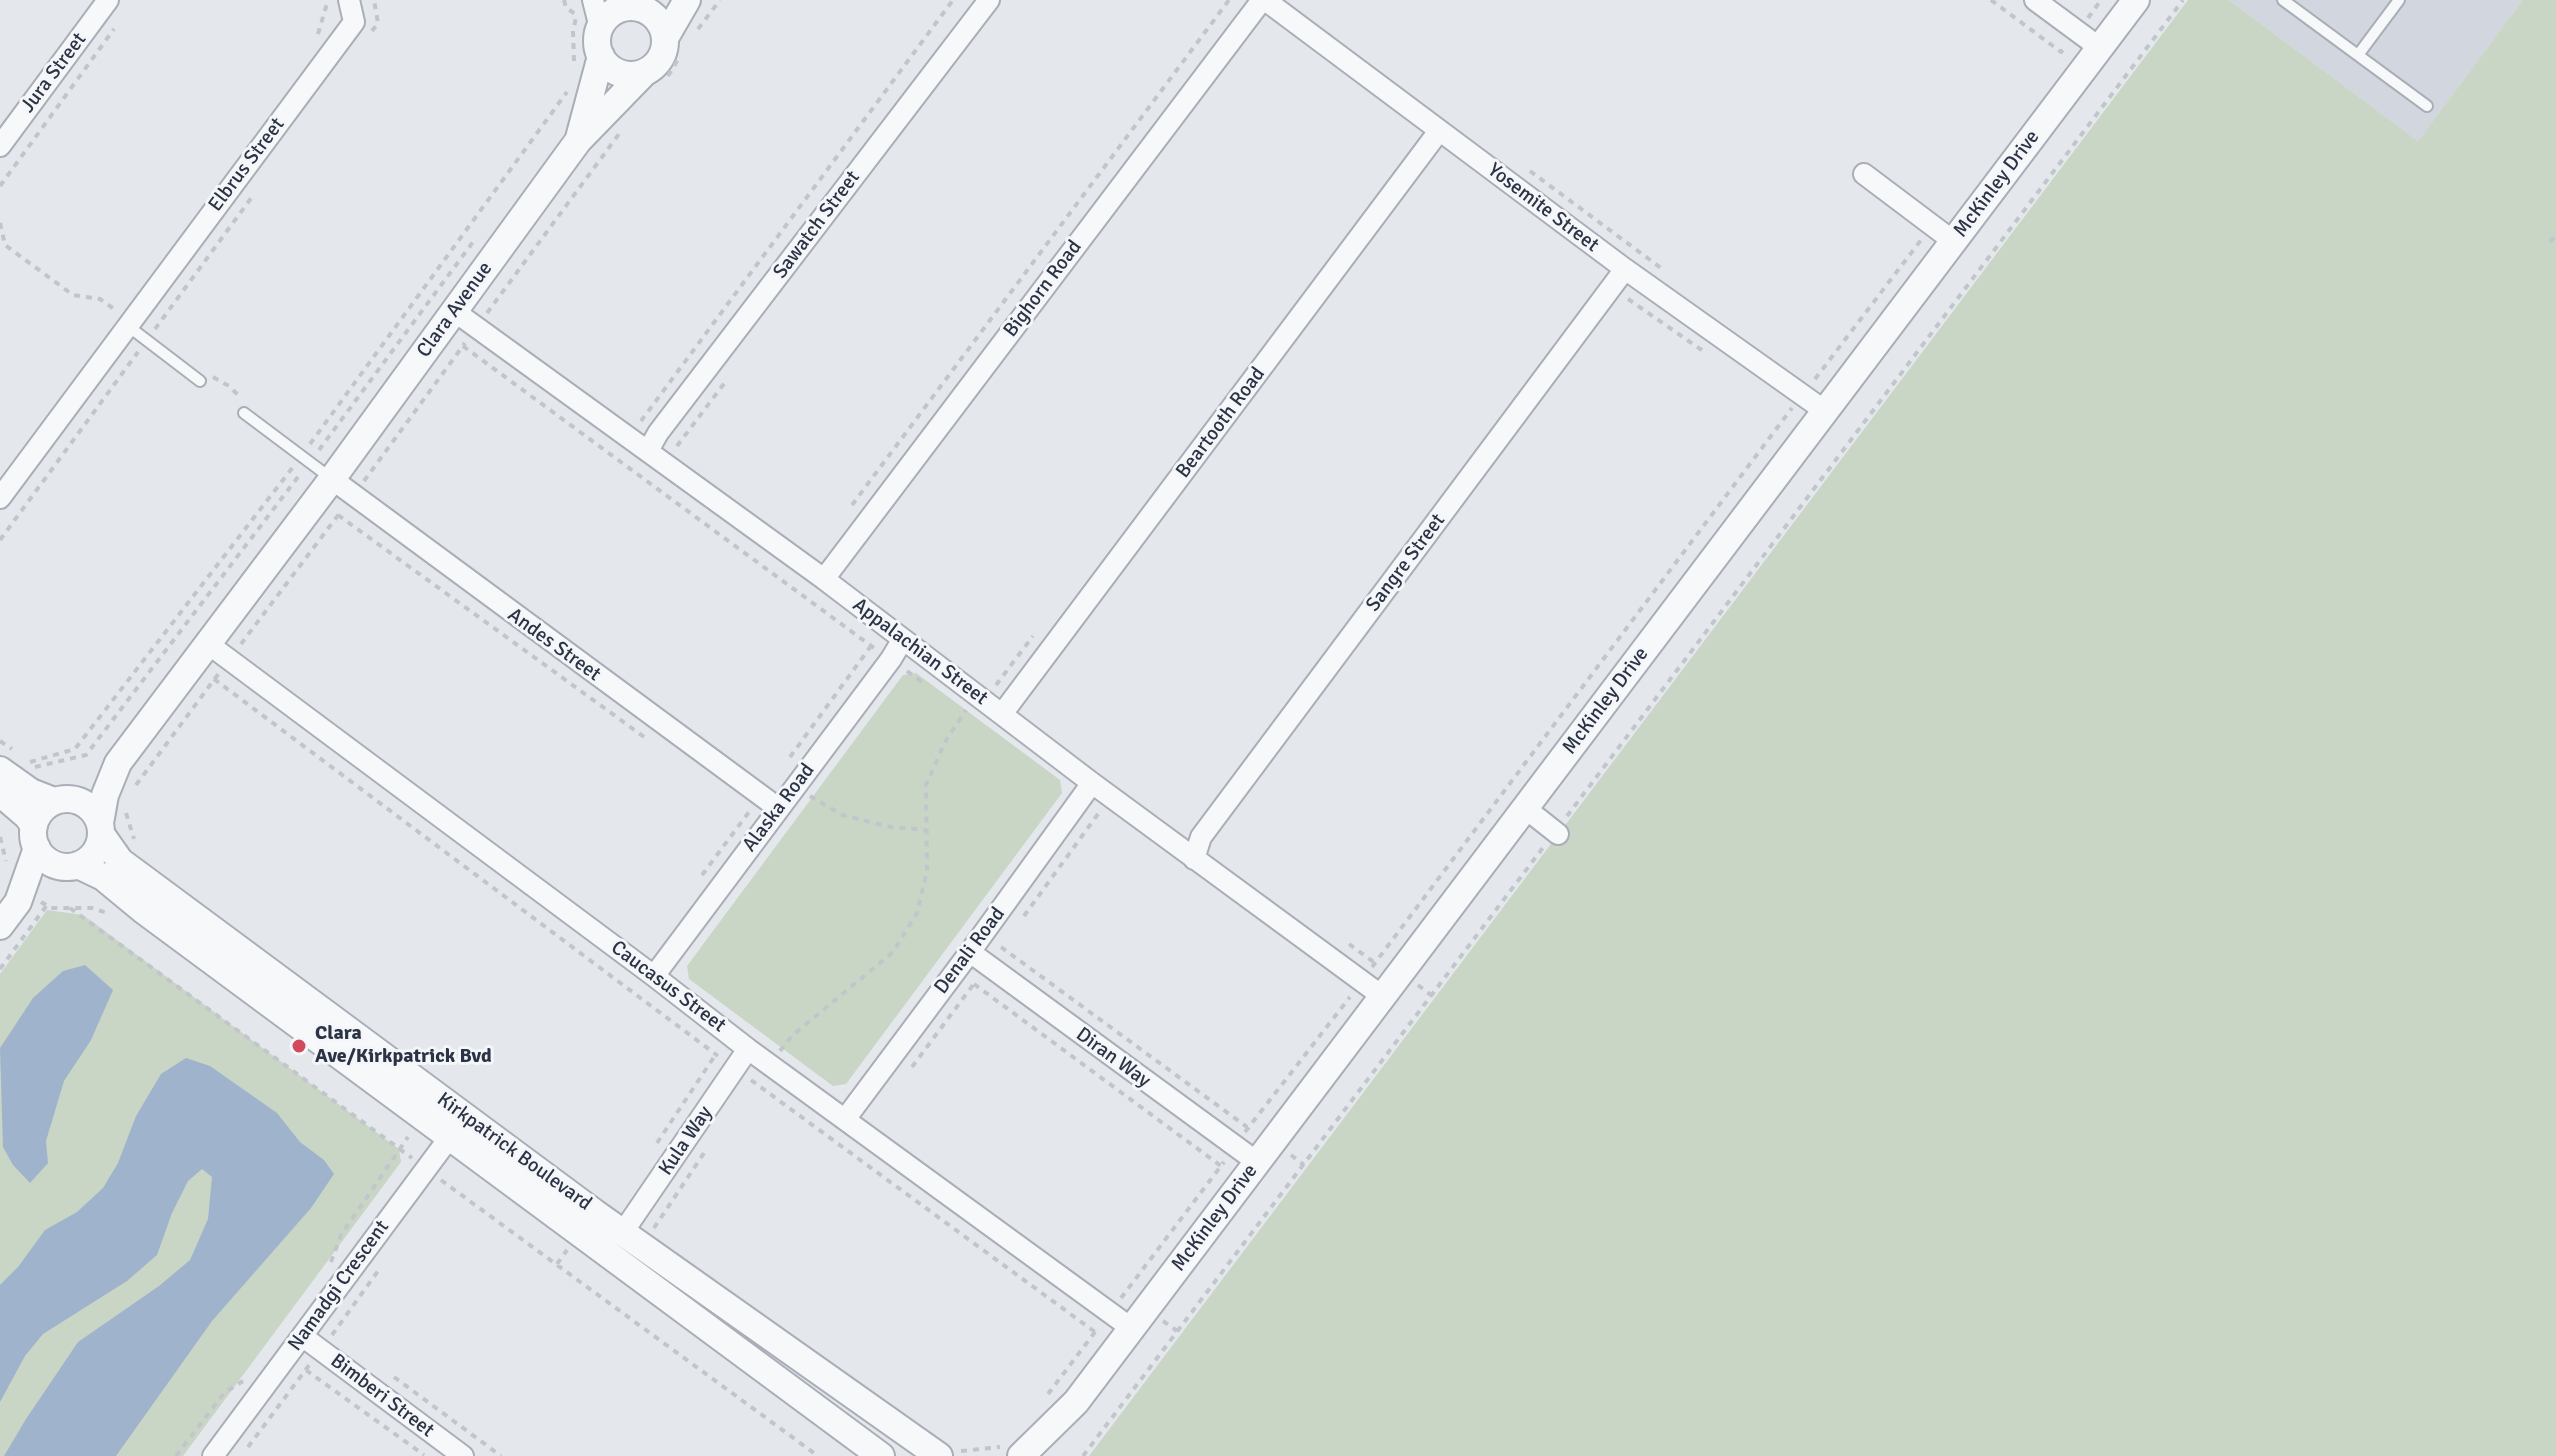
<!DOCTYPE html>
<html>
<head>
<meta charset="utf-8">
<style>
  body { margin:0 }
  canvas { display:block; background:#e4e7ec }
</style>
</head>
<body>
<canvas width="2556" height="1456"></canvas>
<script>
const c = document.querySelector('canvas').getContext('2d');
c.lineJoin = 'round';
function fill(path, color) { c.fillStyle = color; c.fill(path, 'evenodd'); }
const toPath = rows => new Path2D(rows.map(r => 'M' + r).join(''));
function stroke(path, color, width, dash) { c.strokeStyle = color; c.lineWidth = width; c.lineCap = dash ? 'butt' : 'round'; c.setLineDash(dash || []); c.stroke(path); }
function drawText(font, color, halo, rows, align = 'center') {
  c.font = font + ' Signika,sans-serif'; c.lineWidth = 6; c.setLineDash([]); c.textBaseline = 'middle'; c.strokeStyle = halo; c.fillStyle = color; for (const [text, x, y, turn = 0] of rows) {
    c.save(); c.translate(x, y); c.rotate((+turn || 0) * Math.PI / 180); c.textAlign = isNaN(turn) ? turn : align; if (halo) c.strokeText(text, 0, 0); c.fillText(text, 0, 0); c.restore();
  }
}
fill(toPath([
  [2229,0,2523,0,2418,141]
]), '#d2d6de');
fill(toPath([
  [2188,0,2229,0,2418,141,2523,0,2556,0,2556,1456,1089,1456],
  [916,673,1060,780,1062,793,846,1084,833,1086,689,979,687,966,903,675],
  [47,910,83,915,399,1149,401,1162,183,1456,0,1456,0,974]
]), '#c9d6c5');
fill(toPath([
  [85,965,113,990,91,1040,64,1081,46,1141,48,1163,30,1183,13,1165,3,1147,0,1048,33,998,63,971],
  [186,1058,210,1066,277,1113,300,1142,324,1160,334,1174,311,1208,212,1321,116,1456,4,1456,26,1419,78,1342,159,1286,190,1260,208,1219,212,1177,202,1169,188,1181,172,1213,157,1255,127,1281,43,1334,25,1356,0,1402,0,1285,18,1267,45,1230,77,1212,103,1188,118,1163,136,1116,161,1074]
]), '#9fb4cc');
const service = toPath([
  [2283,0,2427,106],
  [2358,55,2399,0],
  [128,326,200,381],
  [244,413,332,479]
]);
const minor = toPath([
  [593,0,600,28],
  [617,0,626,8],
  [1265,0,1625,269,1825,411],
  [2035,0,2100,48],
  [0,146,108,0],
  [1864,174,1953,241],
  [454,311,824,579,1092,783,1382,996],
  [648,451,658,433,989,0],
  [332,479,778,808],
  [0,498,354,22,349,0],
  [824,579,1262,0],
  [207,643,654,976,748,1049,1131,1328],
  [1002,714,1439,131],
  [1525,808,1558,834],
  [1194,859,1201,837,1625,269],
  [970,952,1257,1162],
  [654,976,891,659,903,639],
  [846,1118,970,952,1092,783],
  [623,1232,748,1049],
  [302,1336,463,1456],
  [213,1456,458,1126]
]);
const tertiary = toPath([
  '597 41a34 34 0 1 1 68 0a34 34 0 1 1-68 0Z',
  [665,38,687,0],
  [579,138,601,56],
  [0,770,31,792,54,801],
  [0,793,27,816,34,826],
  '33 833a34 34 0 1 1 68 0a34 34 0 1 1-68 0Z',
  [100,823,105,795,118,763,332,479,578,141,645,72],
  [101,834,120,861,595,1213,939,1456],
  [78,865,103,877,143,910,881,1456],
  [0,926,18,902,37,848],
  [1021,1456,1076,1402,2136,0]
]);
stroke(service, '#a9aeb7', 14);
stroke(minor, '#a9aeb7', 24);
stroke(tertiary, '#a9aeb7', 30);
stroke(toPath([
  [564,0,566,8,577,15],
  [1991,0,2061,52,2065,48],
  [2088,18,2101,0],
  [698,29,720,0],
  [372,31,378,23,374,0],
  [318,34,328,0],
  [574,61,573,31,576,18],
  [668,76,680,56],
  [1530,171,1661,268],
  [0,186,114,29],
  [0,223,5,245,73,295,100,299,114,309],
  [2550,242,2556,235],
  [1628,299,1706,353],
  [487,313,619,134],
  [155,329,252,197],
  [463,346,874,648],
  [213,377,229,386,241,398],
  [1815,379,1921,240],
  [641,421,953,0],
  [310,444,567,92],
  [677,446,726,381],
  [319,450,473,242],
  [364,481,465,343],
  [852,505,1229,0],
  [338,515,647,739],
  [0,540,138,352],
  [241,644,342,510],
  [907,671,926,685],
  [214,679,718,1056],
  [996,685,1033,636],
  [0,741,12,749],
  [790,757,871,646],
  [30,762,75,749,293,467],
  [35,767,86,755,301,473],
  [136,785,219,673],
  [810,796,842,815,891,827,925,830],
  [126,813,134,839],
  [1567,816,2183,0],
  [0,837,6,861],
  [702,875,749,812],
  [41,902,51,908,92,908,110,914],
  [70,908,412,1158],
  [1024,916,1098,814],
  [1349,944,1375,963],
  [1001,947,1247,1127],
  [1372,967,1792,408],
  [0,969,47,905],
  [974,984,1221,1166],
  [1418,985,1432,996],
  [780,1051,793,1035,893,952,917,913,927,871,926,785,945,742,966,710],
  [912,1067,976,981],
  [751,1080,1095,1332],
  [1245,1132,1350,997],
  [657,1143,716,1054],
  [1291,1155,1304,1165],
  [441,1180,818,1456],
  [654,1228,704,1153],
  [331,1262,341,1235,408,1137],
  [557,1264,567,1250],
  [1121,1298,1224,1162],
  [1163,1321,1177,1331],
  [332,1335,378,1271],
  [306,1370,424,1455],
  [394,1377,501,1456],
  [1048,1394,1098,1328],
  [248,1447,310,1364],
  [961,1451,1000,1447],
  [176,1456,224,1393,243,1381],
  [1083,1456,1545,845]
]), '#c2c5cb', 4, [6, 6]);
stroke(service, '#f7f8fa', 10);
stroke(minor, '#f7f8fa', 20);
stroke(tertiary, '#f7f8fa', 26);
for (const [x, y, r, color] of [
  [299,1046,8,"#d1495b"]
]) { const dot = new Path2D(); dot.arc(x, y, r, 0, 2 * Math.PI); c.fillStyle = color; c.fill(dot); stroke(dot, '#f4f6f9', 3); }
drawText('20px', '#2b3445', '#f4f6f9', [
  ["Jura Street",54,73,-53],
  ["Elbrus Street",247,165,-53],
  ["McKinley Drive",1997,184,-53],
  ["Yosemite Street",1543,208,37],
  ["Sawatch Street",817,225,-53],
  ["Bighorn Road",1043,289,-53],
  ["Clara Avenue",455,310,-54],
  ["Beartooth Road",1221,423,-53],
  ["Sangre Street",1406,563,-53],
  ["Andes Street",554,645,36],
  ["Appalachian Street",920,652,37],
  ["McKinley Drive",1606,701,-53],
  ["Alaska Road",779,808,-53],
  ["Denali Road",970,951,-53],
  ["Caucasus Street",668,987,37],
  ["Diran Way",1113,1058,36],
  ["Kula Way",686,1141,-56],
  ["Kirkpatrick Boulevard",514,1152,36],
  ["McKinley Drive",1215,1218,-53],
  ["Namadgi Crescent",339,1286,-54],
  ["Bimberi Street",382,1396,37]
]);
drawText('bold 20px', '#2b3445', '#f4f6f9', [
  ["Clara",315,1034],
  ["Ave/Kirkpatrick Bvd",315,1057]
], 'left');
</script>
</body>
</html>
